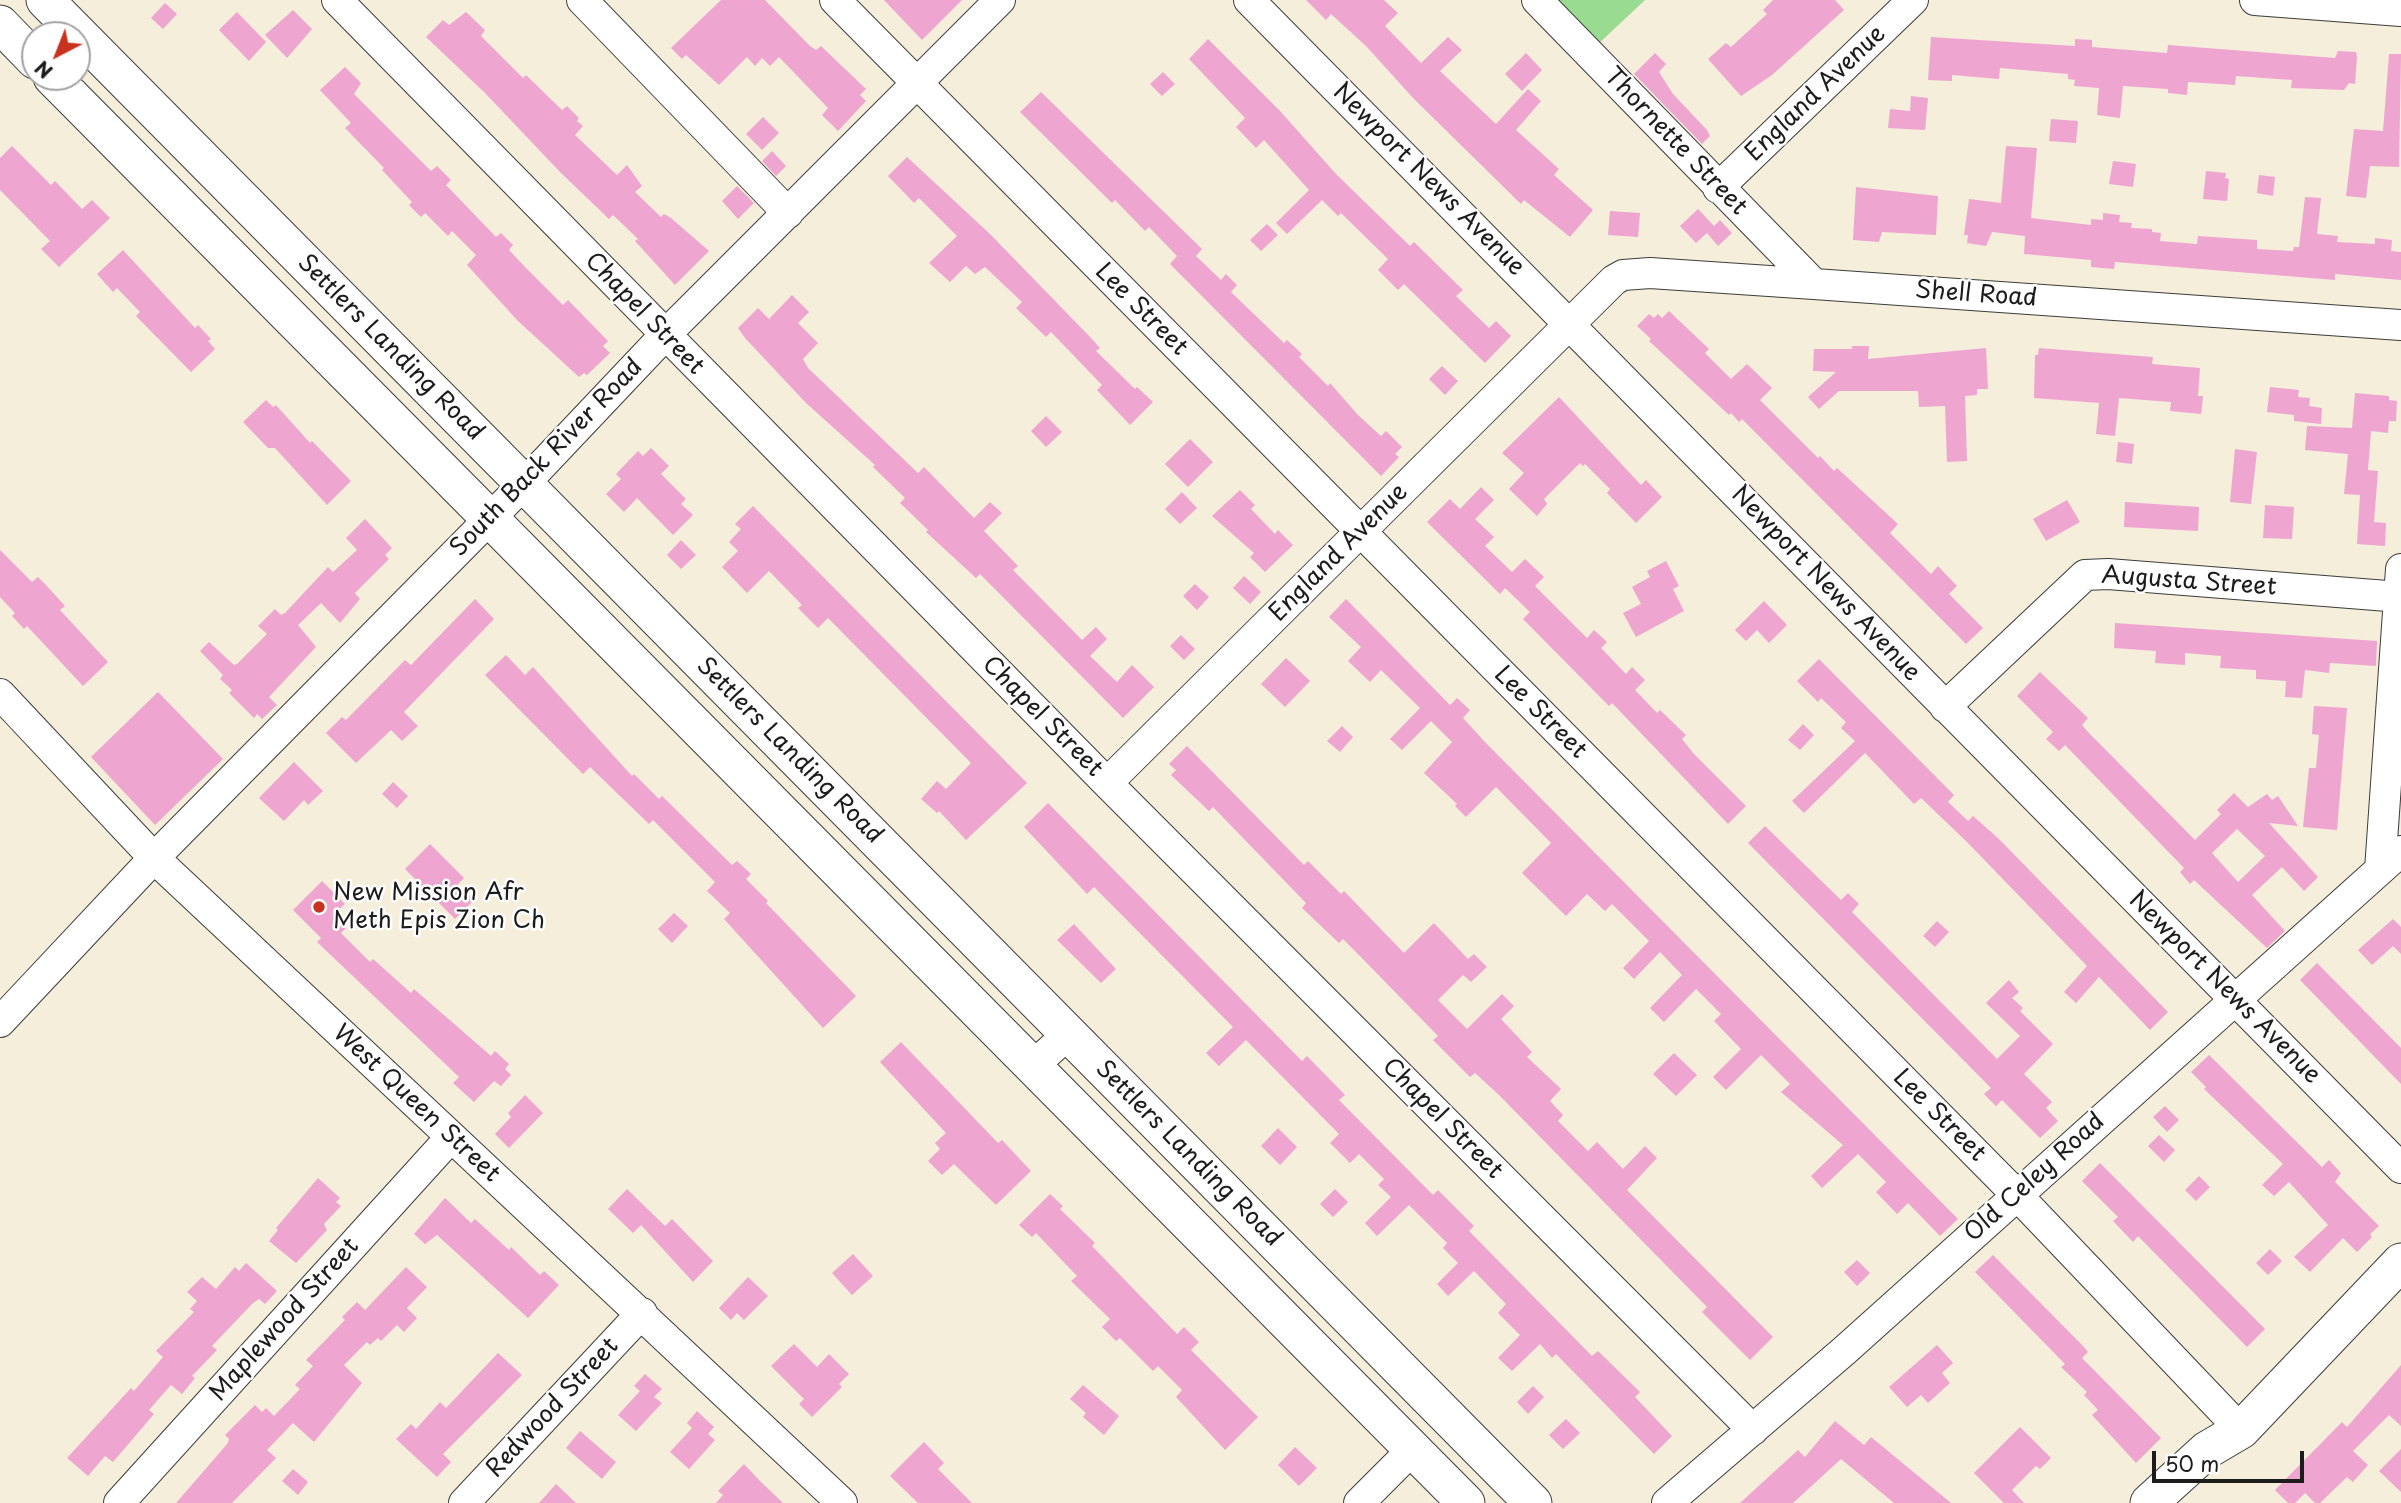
<!DOCTYPE html>
<html>
<head>
<meta charset="utf-8">
<style>
  body { margin:0 }
  #map { position:relative; width:2401px; height:1503px; overflow:hidden; background:#f4eedb; font-family:"Playpen Sans",sans-serif }
  canvas { display:block }
  .north { position:absolute; left:21px; top:21px; width:70px; height:70px; box-sizing:border-box; background:#fff; border:2px solid #a4a4a4; border-radius:50%; rotate:222deg; font-size:19px; font-weight:700; line-height:28px; text-align:center; color:#1c1c1c }
  .north::after { content:''; display:block; margin:auto; width:24px; height:32px; background:#c8321e; clip-path:polygon(50% 0,100% 100%,50% 72%,0 100%) }
  .scale { position:absolute; left:2152px; top:1451px; width:152px; height:32px; box-sizing:border-box; border:4px solid #1c1c1c; border-top:0; padding-left:9px; font-size:21px; line-height:24px; white-space:nowrap; color:#1c1c1c; -webkit-text-stroke:5px #fff; paint-order:stroke }
</style>
</head>
<body>
<div id="map">
<canvas width="2401" height="1503"></canvas>
<div class="north">N</div>
<div class="scale">50 m</div>
</div>
<script>
const c = document.querySelector('canvas').getContext('2d');
c.lineJoin = 'round';
function fill(path, color) { c.fillStyle = color; c.fill(path, 'evenodd'); }
const toPath = rows => new Path2D(rows.map(r => 'M' + r).join(''));
function stroke(path, color, width, dash) { c.strokeStyle = color; c.lineWidth = width; c.lineCap = dash ? 'butt' : 'round'; c.setLineDash(dash || []); c.stroke(path); }
function drawText(font, color, halo, rows, align = 'center') {
  c.font = font + ' "Playpen Sans",sans-serif'; c.lineWidth = 5; c.setLineDash([]); c.textBaseline = 'middle'; c.strokeStyle = halo; c.fillStyle = color; for (const [text, x, y, turn = 0] of rows) {
    c.save(); c.translate(x, y); c.rotate((+turn || 0) * Math.PI / 180); c.textAlign = isNaN(turn) ? turn : align; if (halo) c.strokeText(text, 0, 0); c.fillText(text, 0, 0); c.restore();
  }
}
fill(toPath([
  [1550,0,1645,0,1595,47]
]), '#99db91');
fill(toPath([
  [721,0,765,0,810,46,816,50,821,46,866,89,860,95,866,101,838,131,822,115,828,108,779,57,770,66,762,58,755,66,747,57,719,85,686,55,682,59,671,48],
  [884,0,962,0,922,40],
  [1306,0,1384,0,1398,13,1385,26,1421,63,1448,37,1462,50,1440,71,1496,124,1528,89,1541,101,1516,130,1559,169,1554,175,1593,210,1570,237,1524,200,1521,204,1413,98,1366,46,1331,14,1326,20],
  [1773,0,1835,0,1844,10,1772,75,1741,96,1708,59,1726,43,1731,47,1767,14,1763,10],
  [165,3,177,14,163,29,151,18],
  [293,10,312,29,287,58,265,35],
  [237,12,266,42,249,61,219,30],
  [466,12,485,30,481,36,523,78,526,75,562,110,567,106,579,118,577,121,583,126,575,135,617,175,627,165,642,186,635,192,661,217,664,214,671,218,709,251,675,285,635,241,638,239,613,215,609,219,560,172,485,93,426,37,443,20,449,25],
  [1931,37,2075,46,2075,39,2092,40,2092,47,2167,53,2168,45,2335,58,2338,51,2356,52,2357,57,2355,84,2349,83,2344,90,2291,88,2292,80,2236,76,2235,85,2188,82,2187,95,2168,93,2168,89,2123,86,2120,118,2097,115,2099,88,2074,86,2075,80,2068,79,2068,74,2000,68,1999,79,1952,75,1952,81,1928,80],
  [1208,39,1281,112,1336,174,1410,246,1414,242,1463,290,1456,296,1489,328,1496,321,1511,336,1485,363,1404,284,1398,290,1378,270,1388,259,1341,213,1338,216,1322,200,1287,234,1276,223,1309,190,1264,140,1256,148,1236,127,1245,118,1189,59],
  [1526,53,1542,70,1522,91,1505,74],
  [1655,53,1666,64,1659,72,1673,94,1707,130,1710,136,1702,144,1634,74],
  [2389,54,2401,54,2399,167,2370,166,2366,198,2346,196,2354,129,2383,131],
  [345,67,361,83,354,94,431,171,437,166,451,180,446,185,496,237,501,233,513,245,509,250,526,268,563,305,568,300,608,341,603,346,610,353,587,375,584,373,579,377,518,321,467,265,476,255,452,231,448,236,425,213,421,217,409,205,412,202,382,170,384,168,345,128,351,123,320,90],
  [1163,72,1175,84,1162,96,1150,84],
  [1041,92,1202,249,1196,256,1221,280,1226,274,1237,285,1231,292,1284,343,1287,340,1302,354,1299,357,1328,386,1330,383,1358,415,1381,436,1386,431,1402,447,1395,454,1399,457,1381,476,1170,264,1177,256,1149,227,1145,231,1115,200,1112,203,1020,112],
  [1911,96,1928,98,1925,130,1888,128,1890,109,1910,111],
  [763,117,779,133,762,150,746,134],
  [2051,119,2078,121,2076,143,2049,141],
  [12,146,51,185,55,181,82,209,92,200,110,218,59,267,41,249,50,241,0,190,0,158],
  [2006,146,2037,148,2031,218,2091,225,2091,219,2103,220,2103,213,2120,215,2119,222,2132,223,2131,228,2152,229,2152,232,2161,233,2160,241,2197,244,2198,236,2257,240,2257,249,2293,251,2294,247,2299,247,2305,197,2321,198,2317,234,2338,236,2337,242,2375,244,2375,238,2392,240,2391,251,2401,252,2401,280,2335,274,2335,280,2115,262,2114,269,2091,267,2091,260,2024,254,2025,236,1992,232,1986,246,1967,243,1968,235,1964,235,1969,199,2001,203],
  [772,151,786,166,776,176,762,161],
  [907,157,990,234,1092,339,1100,348,1096,351,1135,389,1137,387,1153,402,1130,425,1097,390,1102,385,1051,332,1046,337,1016,308,1022,302,985,267,975,274,966,266,950,282,929,263,957,236,919,198,914,203,888,176],
  [2113,161,2136,164,2133,187,2109,184],
  [2206,171,2226,173,2225,178,2229,179,2227,201,2203,199],
  [2259,175,2275,177,2273,196,2257,193],
  [737,186,754,203,738,219,722,201],
  [1856,187,1938,196,1936,235,1882,232,1879,242,1853,240],
  [1698,209,1714,226,1720,220,1732,233,1718,246,1707,233,1696,243,1680,226],
  [1610,211,1640,213,1638,237,1608,235],
  [1267,224,1278,235,1261,251,1250,240],
  [123,250,195,328,198,325,211,339,208,341,215,349,191,372,136,316,140,312,117,288,113,292,97,274],
  [792,295,809,312,798,323,818,343,803,359,808,368,918,473,924,467,974,518,990,502,1002,513,984,531,1018,566,1013,570,1082,640,1096,627,1107,639,1090,656,1117,682,1132,665,1154,687,1123,718,980,574,976,578,926,532,928,530,900,503,905,498,873,467,875,465,806,403,745,338,738,328,758,308,769,319],
  [1669,311,1709,349,1705,353,1731,379,1747,364,1772,388,1760,400,1818,458,1820,456,1834,471,1837,468,1898,524,1890,533,1931,574,1938,566,1957,586,1949,594,1983,628,1966,644,1742,419,1739,422,1731,413,1729,415,1649,341,1651,339,1637,326,1649,314,1654,318,1658,314,1662,318],
  [1852,346,1869,346,1868,359,1986,348,1988,389,1977,389,1977,395,1965,396,1967,461,1947,462,1945,406,1919,407,1918,391,1839,391,1819,409,1808,397,1836,372,1813,371,1814,349,1852,349],
  [2039,348,2153,357,2152,364,2200,368,2198,396,2203,396,2201,414,2170,411,2171,402,2119,398,2115,436,2096,434,2099,403,2034,398,2035,355,2038,355],
  [1442,366,1458,381,1445,395,1429,379],
  [2270,387,2299,390,2298,397,2310,398,2309,406,2322,408,2321,424,2294,421,2294,415,2267,412],
  [2355,393,2389,396,2389,400,2397,401,2396,421,2389,421,2388,433,2371,431,2368,470,2378,471,2374,522,2386,523,2385,546,2357,544,2360,495,2344,494,2348,454,2305,450,2307,426,2352,428],
  [1559,397,1641,485,1646,480,1662,497,1636,523,1607,493,1610,489,1585,464,1583,466,1580,463,1544,499,1547,504,1537,516,1509,489,1524,473,1502,453],
  [266,400,273,407,276,405,310,443,312,441,351,481,327,505,275,448,268,448,243,422],
  [1046,416,1062,432,1046,447,1031,431],
  [1190,439,1213,462,1188,487,1165,464],
  [2118,442,2134,444,2132,464,2116,462],
  [651,448,669,466,661,474,686,499,681,504,693,515,673,535,637,498,624,512,606,494,621,479,616,474,638,451,643,456],
  [2235,449,2257,452,2251,504,2230,502],
  [1481,487,1494,500,1475,519,1494,537,1485,546,1512,572,1525,559,1544,577,1535,586,1587,638,1594,630,1607,642,1601,648,1626,674,1632,667,1645,680,1635,690,1657,713,1660,710,1686,735,1682,739,1694,754,1746,806,1728,824,1612,703,1609,706,1523,619,1530,612,1505,588,1500,594,1427,522,1450,499,1460,509],
  [1240,490,1255,505,1251,509,1275,534,1278,530,1293,545,1265,572,1250,557,1254,553,1212,516],
  [1182,492,1197,508,1180,524,1165,509],
  [2067,500,2080,522,2046,541,2033,519],
  [2125,502,2199,507,2198,531,2124,527],
  [2265,505,2294,507,2292,539,2263,538],
  [753,506,1027,783,966,840,939,811,937,813,921,799,937,781,946,789,971,763,828,618,818,628,798,608,802,605,769,571,747,593,722,567,738,551,729,542,741,529,735,524],
  [365,519,392,548,385,555,389,559,355,593,360,599,340,623,321,603,298,625,316,647,269,697,277,705,262,719,257,714,254,718,229,693,232,690,220,679,223,675,200,651,209,642,234,665,237,664,267,634,258,626,275,609,281,615,285,613,328,567,333,572,357,550,346,538],
  [681,540,696,555,681,569,667,555],
  [0,550,32,582,38,577,45,584,65,606,60,610,108,662,83,686,27,626,24,629,12,616,15,613,0,597],
  [1666,561,1679,586,1673,589,1684,611,1636,637,1623,613,1641,604,1632,587,1650,577,1647,571],
  [1244,576,1261,592,1250,604,1233,588],
  [1195,584,1209,597,1197,610,1183,596],
  [475,599,494,619,404,712,418,726,402,741,391,730,356,763,326,733,342,717,346,720,405,660,411,665],
  [1346,599,1450,705,1457,698,1470,710,1463,718,1484,741,1958,1219,1940,1236,1908,1203,1897,1214,1876,1192,1886,1182,1858,1154,1822,1188,1811,1176,1843,1145,1781,1092,1790,1084,1761,1055,1726,1090,1713,1077,1741,1049,1714,1021,1721,1014,1696,989,1664,1022,1650,1008,1682,975,1660,952,1634,979,1623,968,1649,941,1612,904,1605,911,1587,894,1566,916,1522,873,1551,843,1496,787,1466,817,1455,806,1457,804,1424,773,1452,742,1431,721,1402,750,1390,739,1420,708,1381,670,1370,682,1348,661,1361,647,1329,617],
  [1764,601,1787,625,1769,643,1757,630,1746,641,1735,630],
  [2115,623,2377,641,2376,666,2330,663,2329,673,2305,670,2302,698,2285,697,2286,681,2256,679,2256,670,2220,668,2221,656,2185,653,2185,665,2155,663,2156,651,2114,648],
  [1181,635,1195,649,1184,660,1170,646],
  [506,655,525,675,533,667,632,776,634,774,659,799,662,796,732,865,737,861,751,874,746,879,768,901,766,903,856,996,823,1028,724,919,730,913,707,891,715,882,653,820,649,824,590,767,583,774,485,675],
  [1286,658,1310,681,1285,707,1261,684],
  [1819,659,1954,795,1948,802,1968,821,1973,816,1999,839,2168,1012,2150,1030,2099,977,2076,1003,2064,992,2087,966,1967,842,1921,798,1914,804,1865,753,1804,813,1792,801,1855,741,1841,728,1846,722,1821,698,1818,702,1797,681],
  [2040,672,2088,718,2082,725,2088,732,2195,840,2221,814,2217,810,2234,793,2248,807,2267,794,2272,800,2278,796,2298,826,2269,823,2318,877,2304,891,2282,867,2252,895,2285,931,2267,948,2194,880,2190,884,2180,872,2184,868,2065,745,2059,751,2046,739,2053,732,2017,696],
  [2237,829,2265,856,2238,882,2212,853],
  [158,692,223,759,155,825,91,757],
  [2314,706,2347,708,2337,830,2303,827,2309,768,2316,768,2319,735,2312,734],
  [1803,724,1814,735,1800,750,1788,740],
  [1342,726,1353,737,1340,752,1327,741],
  [1187,746,1304,865,1308,861,1341,894,1344,891,1404,953,1434,923,1468,959,1474,954,1487,967,1471,982,1463,975,1438,1000,1467,1029,1502,994,1514,1006,1501,1019,1532,1052,1527,1057,1561,1089,1550,1101,1563,1115,1558,1121,1588,1151,1597,1142,1623,1169,1645,1146,1657,1158,1627,1190,1773,1337,1750,1360,1702,1312,1707,1307,1499,1095,1475,1073,1470,1077,1433,1040,1438,1036,1356,952,1343,939,1339,943,1302,908,1306,903,1213,807,1209,811,1171,775,1176,770,1169,764],
  [294,762,323,791,308,805,304,800,284,821,259,798],
  [393,782,408,796,397,808,382,794],
  [1048,803,1302,1061,1307,1056,1345,1095,1339,1100,1433,1195,1438,1190,1474,1226,1469,1231,1592,1356,1598,1351,1640,1392,1635,1397,1672,1436,1654,1454,1556,1354,1552,1358,1540,1344,1512,1371,1498,1358,1520,1335,1498,1313,1506,1304,1474,1271,1448,1296,1437,1284,1458,1263,1443,1248,1447,1243,1409,1205,1377,1236,1365,1223,1391,1197,1378,1185,1384,1179,1359,1154,1350,1163,1330,1143,1339,1134,1246,1040,1219,1066,1206,1053,1233,1027,1094,887,1087,894,1024,827],
  [1765,826,1841,900,1848,893,1859,904,1852,912,1997,1059,2020,1036,1986,1003,2009,980,2019,992,2012,998,2023,1008,2020,1011,2053,1044,2024,1074,2052,1102,2046,1108,2058,1121,2040,1138,2002,1100,1996,1106,1984,1094,1991,1088,1748,843],
  [430,844,464,878,458,884,474,900,455,919,405,869],
  [322,881,345,904,333,915,346,928,341,933,370,962,373,959,411,993,414,989,491,1056,495,1051,509,1064,505,1069,511,1075,501,1086,494,1081,474,1102,453,1083,459,1077,317,942,321,938,293,910],
  [674,913,688,926,672,943,658,929],
  [2393,919,2401,927,2401,954,2393,946,2372,965,2358,950],
  [1937,921,1949,932,1935,947,1923,936],
  [1074,924,1116,969,1101,983,1057,940],
  [2317,963,2401,1048,2401,1084,2300,980],
  [901,1042,998,1143,1002,1140,1031,1171,996,1205,954,1164,942,1175,928,1161,940,1149,935,1143,946,1133,880,1062],
  [1674,1053,1697,1075,1676,1096,1653,1074],
  [2209,1055,2322,1167,2329,1160,2341,1173,2335,1182,2379,1226,2370,1234,2372,1237,2357,1252,2343,1238,2310,1272,2294,1257,2328,1225,2289,1182,2274,1196,2262,1185,2283,1164,2204,1089,2206,1087,2191,1072],
  [525,1095,543,1113,509,1148,495,1134,511,1117,508,1113],
  [2165,1106,2179,1120,2167,1132,2153,1117],
  [1278,1128,1297,1147,1280,1165,1261,1146],
  [2159,1135,2175,1150,2164,1162,2148,1146],
  [2100,1163,2265,1329,2247,1347,2138,1236,2133,1242,2113,1221,2118,1217,2082,1181],
  [2199,1176,2210,1187,2196,1201,2185,1190],
  [318,1178,340,1198,336,1202,341,1206,324,1224,327,1230,296,1263,269,1241,278,1230,276,1228],
  [627,1189,665,1226,672,1219,713,1261,693,1282,641,1225,633,1233,608,1209],
  [1335,1189,1348,1202,1333,1217,1320,1204],
  [1050,1194,1063,1206,1060,1209,1095,1243,1092,1246,1177,1334,1184,1327,1199,1342,1191,1350,1258,1417,1225,1450,1176,1397,1182,1390,1158,1366,1153,1371,1120,1338,1116,1341,1102,1327,1110,1319,1071,1281,1077,1276,1036,1233,1032,1237,1019,1225],
  [445,1198,471,1223,475,1219,509,1250,511,1247,540,1275,544,1271,559,1285,528,1318,437,1235,425,1244,414,1234],
  [2270,1249,2282,1261,2268,1275,2256,1263],
  [853,1254,873,1276,852,1295,832,1273],
  [1993,1255,2083,1346,2088,1352,2082,1358,2161,1438,2136,1463,2092,1415,2098,1410,2084,1395,2087,1392,2061,1367,2065,1364,1975,1272],
  [1857,1260,1870,1273,1857,1286,1844,1272],
  [246,1263,277,1291,265,1304,259,1299,253,1303,212,1346,217,1350,192,1376,195,1378,182,1394,171,1385,149,1410,154,1414,113,1462,105,1456,88,1476,67,1458,131,1388,134,1391,163,1357,156,1351,194,1312,190,1309,197,1301,187,1292,202,1277,216,1289,235,1267,239,1271],
  [406,1267,427,1287,407,1308,417,1318,404,1332,397,1325,381,1341,378,1338,370,1345,367,1342,344,1365,362,1383,314,1442,293,1423,267,1450,276,1458,232,1503,176,1503,228,1443,229,1439,225,1435,255,1405,262,1412,266,1408,274,1416,300,1389,295,1385,313,1366,306,1360,345,1320,342,1317,357,1302,365,1310],
  [748,1277,768,1296,744,1320,737,1313,731,1320,719,1308],
  [794,1344,817,1367,829,1354,849,1374,839,1384,842,1387,812,1417,799,1404,804,1399,771,1366],
  [1937,1345,1953,1363,1942,1373,1950,1383,1928,1403,1921,1395,1907,1407,1889,1387],
  [498,1353,522,1375,443,1454,451,1462,437,1477,396,1439,411,1424,416,1429,440,1402,446,1408],
  [2401,1365,2401,1426,2389,1415,2353,1451,2368,1465,2353,1482,2347,1477,2320,1503,2315,1503,2305,1493,2295,1503,2288,1503,2275,1490,2342,1422,2347,1427],
  [645,1374,662,1389,654,1397,662,1403,636,1431,618,1415,640,1391,634,1386],
  [1083,1385,1119,1416,1104,1435,1083,1417,1086,1413,1070,1399],
  [1533,1386,1544,1397,1528,1414,1517,1402],
  [697,1411,714,1427,708,1434,715,1440,689,1469,670,1452,692,1428,687,1423],
  [1566,1419,1580,1433,1563,1449,1549,1435],
  [1835,1421,1864,1445,1871,1437,1951,1503,1894,1503,1841,1459,1793,1503,1740,1503,1798,1450,1805,1457],
  [2020,1427,2051,1458,2040,1469,2036,1466,2012,1490,2024,1503,2004,1503,1974,1473],
  [580,1431,616,1462,602,1479,566,1448],
  [924,1442,944,1463,938,1469,972,1503,918,1503,890,1476],
  [1295,1447,1317,1468,1299,1486,1278,1465],
  [2401,1449,2401,1492,2379,1471],
  [744,1464,760,1481,783,1503,716,1503,723,1495,718,1491],
  [293,1469,308,1482,298,1495,282,1481],
  [556,1484,576,1503,539,1503]
]), '#eea6d1');
const minor = toPath([
  [337,0,1107,783,1753,1430],
  [582,0,788,213],
  [835,0,2016,1194,2241,1430],
  [1249,0,2401,1168],
  [1537,0,1814,284],
  [2255,0,2401,11],
  [1718,188,1913,0],
  [0,694,154,858,842,1503],
  [1945,707,2085,575,2108,574,2401,597],
  [1107,783,1614,280,1623,275,1650,273,1814,284,2401,325],
  [2380,870,2401,569],
  [0,1022,154,858,524,484,665,335,1000,0],
  [1032,1067,1068,1034],
  [119,1503,451,1137],
  [464,1503,642,1313],
  [1359,1503,1412,1450],
  [1667,1503,1844,1351,2401,851]
]);
const major = toPath([
  [45,0,1533,1503],
  [0,24,35,60],
  [52,77,1466,1503],
  [2149,1503,2207,1450,2241,1430,2401,1262]
]);
stroke(minor, '#3c3c39', 32);
stroke(major, '#3c3c39', 39);
stroke(minor, '#fff', 30);
stroke(major, '#fff', 37);
for (const [x, y, r, color] of [
  [319,907,7,"#c8321e"]
]) { const dot = new Path2D(); dot.arc(x, y, r, 0, 2 * Math.PI); c.fillStyle = color; c.fill(dot); stroke(dot, '#fff', 2.5); }
drawText('24px', '#1c1c1c', '#fff', [
  ["England Avenue",1816,94,-44],
  ["Thornette Street",1675,142,46],
  ["Newport News Avenue",1428,180,45],
  ["Shell Road",1976,295,4],
  ["Lee Street",1141,310,45],
  ["Chapel Street",644,314,46],
  ["Settlers Landing Road",390,348,45],
  ["South Back River Road",547,458,-46],
  ["England Avenue",1339,553,-45],
  ["Augusta Street",2189,582,4],
  ["Newport News Avenue",1825,584,46],
  ["Lee Street",1540,713,45],
  ["Chapel Street",1042,717,45],
  ["Settlers Landing Road",789,751,45],
  ["Newport News Avenue",2224,988,45],
  ["West Queen Street",416,1104,43],
  ["Lee Street",1939,1116,45],
  ["Chapel Street",1442,1119,45],
  ["Settlers Landing Road",1188,1154,45],
  ["Old Celey Road",2035,1178,-42],
  ["Maplewood Street",285,1320,-48],
  ["Redwood Street",553,1408,-47]
]);
drawText('24px', '#1c1c1c', '#fff', [
  ["New Mission Afr",333,893],
  ["Meth Epis Zion Ch",333,921]
], 'left');
</script>
</body>
</html>
